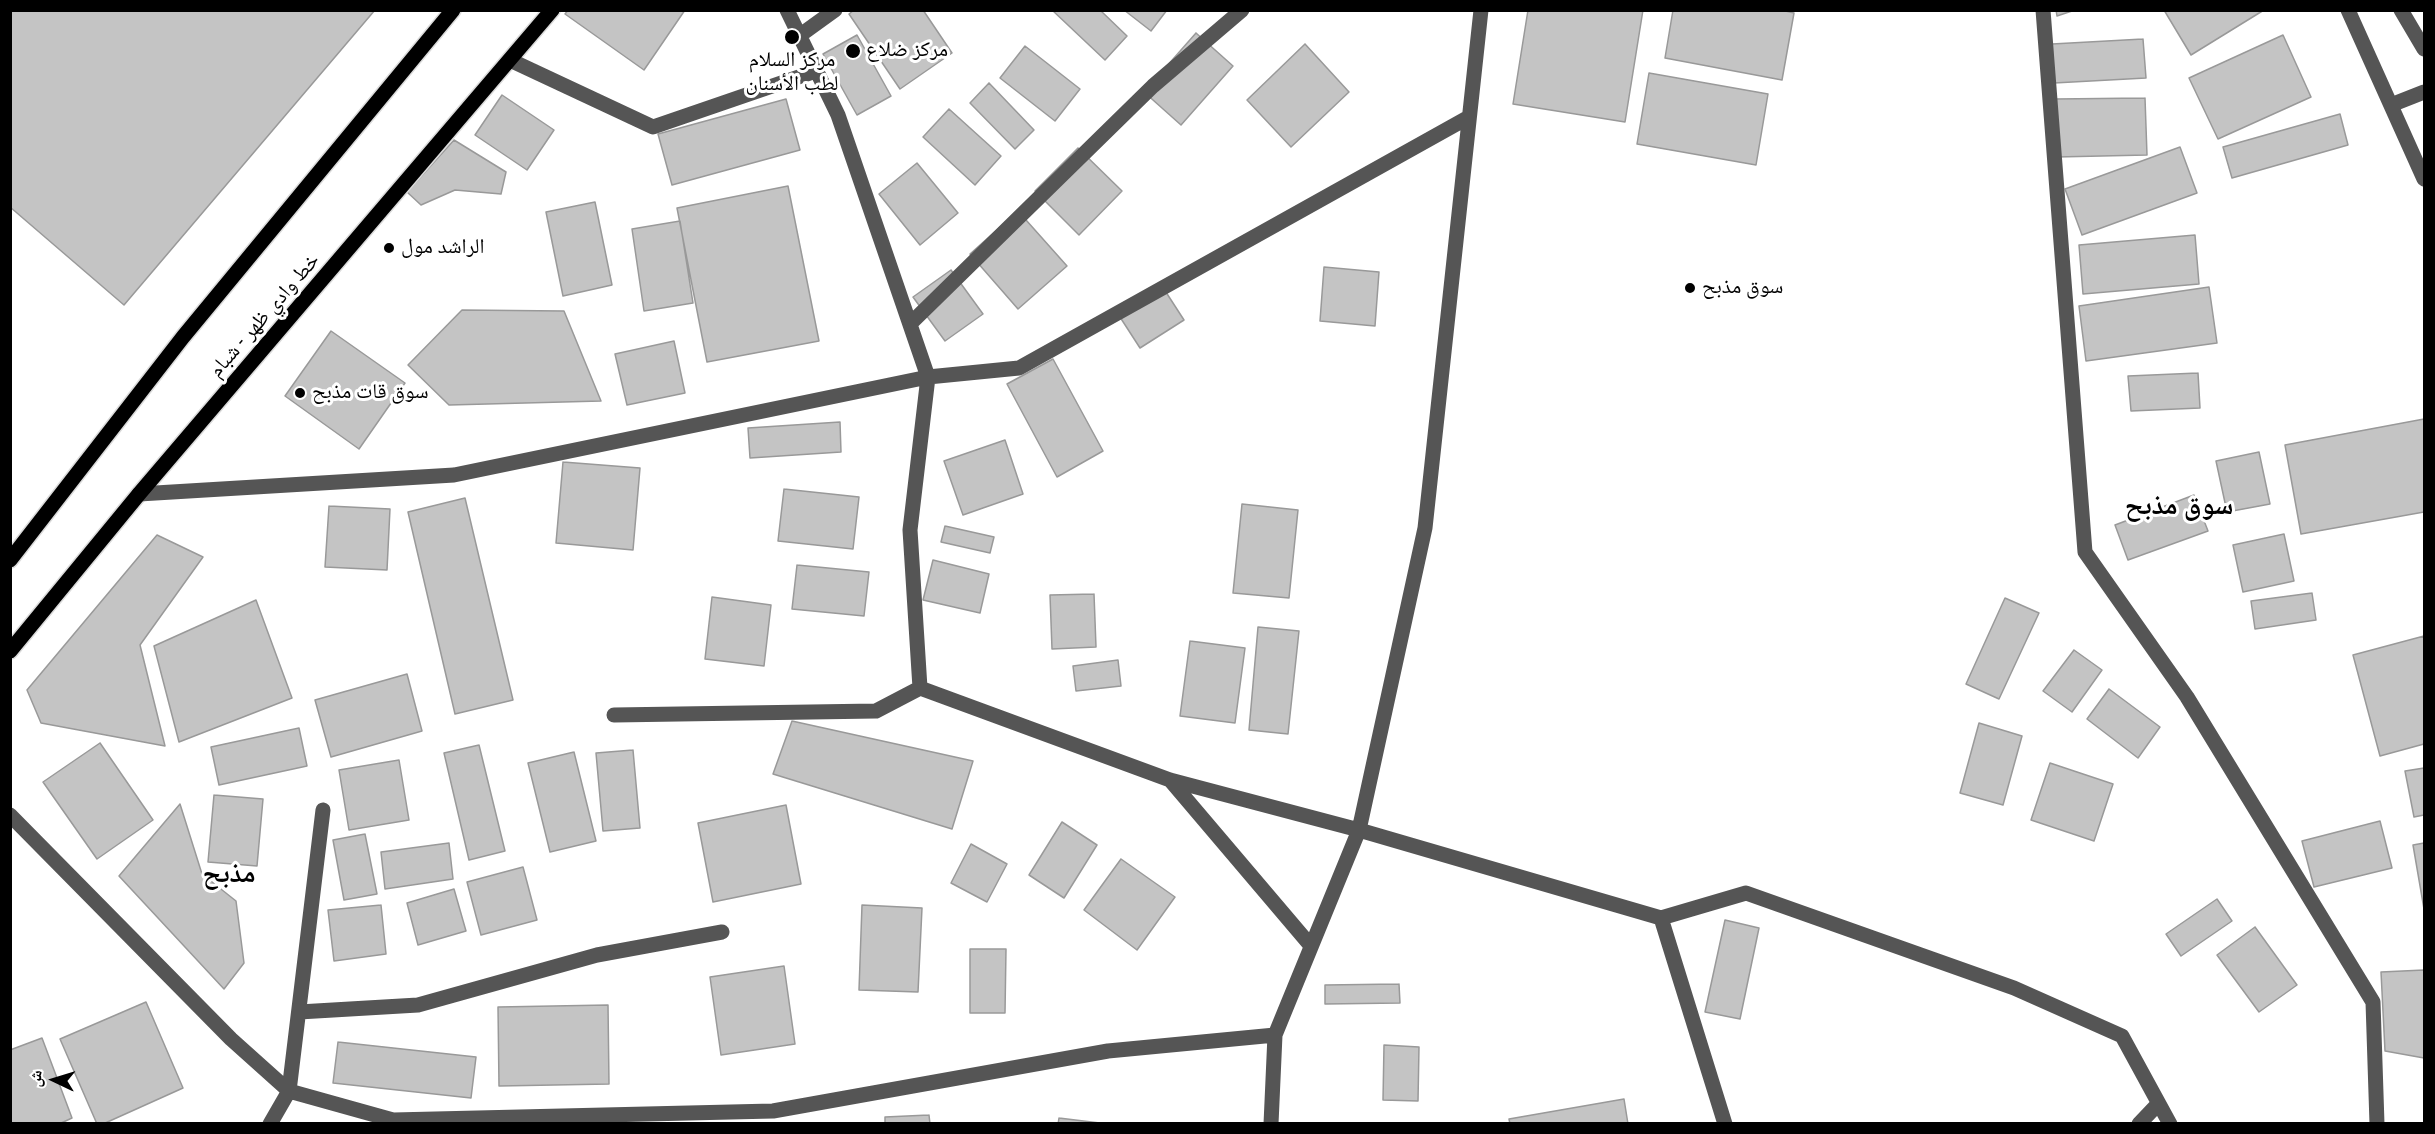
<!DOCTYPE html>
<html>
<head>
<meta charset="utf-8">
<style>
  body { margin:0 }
  #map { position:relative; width:2435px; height:1134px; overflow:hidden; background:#fff; font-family:"Roboto Condensed","Noto Naskh Arabic",sans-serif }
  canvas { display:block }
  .frame { position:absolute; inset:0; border:12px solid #000; pointer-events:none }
  .north { position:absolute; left:24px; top:1050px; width:60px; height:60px; -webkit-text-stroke:4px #fff; paint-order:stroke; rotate:274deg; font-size:16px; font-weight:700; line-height:24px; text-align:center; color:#000 }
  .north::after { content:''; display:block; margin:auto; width:21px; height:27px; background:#000; clip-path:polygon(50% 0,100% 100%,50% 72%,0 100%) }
</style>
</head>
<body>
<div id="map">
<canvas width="2435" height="1134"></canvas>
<div class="frame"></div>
<div class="north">ش</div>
</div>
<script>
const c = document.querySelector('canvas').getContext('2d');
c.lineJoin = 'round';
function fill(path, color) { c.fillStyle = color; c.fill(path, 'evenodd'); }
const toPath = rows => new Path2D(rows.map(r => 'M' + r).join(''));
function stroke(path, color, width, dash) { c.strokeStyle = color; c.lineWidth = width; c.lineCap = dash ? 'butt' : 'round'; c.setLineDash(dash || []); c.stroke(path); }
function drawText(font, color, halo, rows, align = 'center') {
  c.font = font + ' "Roboto Condensed","Noto Naskh Arabic",sans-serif'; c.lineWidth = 6; c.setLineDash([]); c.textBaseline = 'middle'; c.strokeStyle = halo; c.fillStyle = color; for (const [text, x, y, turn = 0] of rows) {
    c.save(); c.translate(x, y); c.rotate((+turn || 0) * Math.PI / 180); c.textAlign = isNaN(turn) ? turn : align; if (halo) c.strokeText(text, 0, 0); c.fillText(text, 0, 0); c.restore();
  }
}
const building = toPath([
  [10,10,375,10,124,305,10,207,10,10],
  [568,10,685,10,644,70,565,14,568,10],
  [854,10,923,10,952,53,900,89,849,14,854,10],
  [1052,10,1100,10,1127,36,1105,60,1052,10],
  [1124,10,1167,10,1151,31,1124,10],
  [1528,10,1643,10,1625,122,1513,104,1528,10],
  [1673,10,1781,10,1794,13,1782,80,1665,58,1673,10],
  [2056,10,2075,10,2057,16,2056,10],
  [2164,10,2264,10,2191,55,2164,10],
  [1196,33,1233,66,1181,125,1144,92,1196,33],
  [857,35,891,96,857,115,823,54,857,35],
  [2283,35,2311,97,2218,139,2189,78,2283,35],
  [2143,39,2146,78,2054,83,2052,44,2143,39],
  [1305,44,1349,92,1291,147,1247,100,1305,44],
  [1025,46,1080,89,1055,121,1000,78,1025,46],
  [1649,73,1768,94,1756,165,1637,144,1649,73],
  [989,83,1034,130,1015,149,970,103,989,83],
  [502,95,554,130,527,170,475,135,502,95],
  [2145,98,2147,155,2056,157,2055,99,2145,98],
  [786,99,800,150,672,185,658,134,786,99],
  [949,109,1001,156,975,185,923,137,949,109],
  [2340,114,2348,145,2232,178,2223,147,2340,114],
  [454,140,506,172,501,194,455,190,421,205,407,192,454,140],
  [2180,147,2197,193,2082,235,2065,189,2180,147],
  [1078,148,1122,191,1079,235,1035,191,1078,148],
  [917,163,958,213,920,245,879,194,917,163],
  [788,186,819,341,707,362,677,208,788,186],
  [595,202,612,285,563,296,546,212,595,202],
  [1018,211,1067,266,1018,309,970,254,1018,211],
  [680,221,693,303,644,311,632,229,680,221],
  [2195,235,2199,284,2083,294,2079,245,2195,235],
  [1324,267,1379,272,1375,326,1320,321,1324,267],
  [951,270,983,314,945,341,913,297,951,270],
  [1162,286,1184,320,1140,348,1118,314,1162,286],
  [2209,287,2217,343,2086,361,2079,306,2209,287],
  [462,310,564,311,601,401,449,405,408,365,462,310],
  [331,331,405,383,359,449,285,396,331,331],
  [674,341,685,393,627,405,615,354,674,341],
  [1053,359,1103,451,1057,477,1007,384,1053,359],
  [2198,373,2200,408,2131,411,2128,376,2198,373],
  [2424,419,2424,512,2301,534,2285,445,2424,419],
  [840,422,841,452,750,458,748,428,840,422],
  [1005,440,1023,494,963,515,944,461,1005,440],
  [2259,452,2270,504,2227,512,2216,461,2259,452],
  [563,462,640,468,633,550,556,543,563,462],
  [784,489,859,497,853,549,778,541,784,489],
  [2194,495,2208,531,2128,560,2115,525,2194,495],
  [465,498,513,700,455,714,408,512,465,498],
  [1242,504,1298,510,1289,598,1233,593,1242,504],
  [329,506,390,509,387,570,325,567,329,506],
  [945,526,994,537,990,553,941,542,945,526],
  [2284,534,2294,581,2243,592,2233,545,2284,534],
  [157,535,203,557,140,645,165,746,41,723,27,690,157,535],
  [933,560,989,574,980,613,923,600,933,560],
  [797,565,869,572,864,616,792,609,797,565],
  [2312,593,2316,620,2255,629,2251,601,2312,593],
  [1094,594,1096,647,1052,649,1050,595,1094,594],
  [712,597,771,605,764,666,705,659,712,597],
  [2005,598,2039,613,1999,699,1966,684,2005,598],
  [256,600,292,698,179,742,154,646,256,600],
  [1258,627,1299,631,1288,734,1249,730,1258,627],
  [2424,636,2424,744,2380,756,2353,655,2424,636],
  [1190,641,1245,648,1235,723,1180,716,1190,641],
  [2074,650,2102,670,2072,712,2043,691,2074,650],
  [1118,660,1121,686,1076,691,1073,666,1118,660],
  [407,674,422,731,331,757,315,700,407,674],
  [2109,689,2160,727,2138,758,2087,719,2109,689],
  [792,721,973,761,952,829,773,774,792,721],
  [1979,723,2022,736,2003,805,1960,793,1979,723],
  [299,728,307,766,219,785,211,747,299,728],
  [100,743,153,820,97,859,43,782,100,743],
  [479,745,505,851,469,860,444,753,479,745],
  [633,750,640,828,603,831,596,753,633,750],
  [574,752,596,841,550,852,528,763,574,752],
  [399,760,409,820,349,830,339,770,399,760],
  [2050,763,2113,784,2094,841,2031,820,2050,763],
  [2424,768,2424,815,2414,817,2405,771,2424,768],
  [214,795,263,799,257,866,208,862,214,795],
  [180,804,202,874,236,901,244,963,224,989,119,876,180,804],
  [786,805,801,884,713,902,698,823,786,805],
  [2380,821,2392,868,2314,887,2302,841,2380,821],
  [1062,822,1097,845,1064,898,1029,875,1062,822],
  [365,834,377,894,344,900,333,840,365,834],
  [449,843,453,879,385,889,381,852,449,843],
  [2424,843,2424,909,2413,845,2424,843],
  [971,844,1007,864,987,902,951,883,971,844],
  [1121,859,1175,897,1137,950,1084,910,1121,859],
  [523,867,537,920,481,935,467,882,523,867],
  [454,889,466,931,418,945,407,903,454,889],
  [2217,899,2232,921,2181,956,2166,934,2217,899],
  [381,905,386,954,334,961,328,910,381,905],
  [862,905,922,908,918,992,859,990,862,905],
  [1725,920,1759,928,1740,1019,1705,1012,1725,920],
  [2255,927,2297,985,2259,1012,2217,955,2255,927],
  [970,949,1006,949,1005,1013,970,1013,970,949],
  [784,966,795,1044,721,1055,710,977,784,966],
  [2424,970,2424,1058,2385,1051,2381,972,2424,970],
  [1399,984,1400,1003,1325,1004,1325,985,1399,984],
  [146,1002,183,1088,103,1124,97,1124,60,1039,146,1002],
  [608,1005,609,1084,499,1086,498,1007,608,1005],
  [42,1038,72,1118,59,1124,10,1124,10,1050,42,1038],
  [338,1042,476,1057,471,1098,333,1083,338,1042],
  [1384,1045,1419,1047,1418,1101,1383,1100,1384,1045],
  [1624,1099,1628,1124,1510,1124,1509,1119,1624,1099],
  [929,1115,930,1124,885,1124,885,1117,929,1115],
  [1059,1118,1108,1124,1058,1124,1059,1118]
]);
fill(building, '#c4c4c4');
stroke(building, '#999', 1.5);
const major = toPath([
  [10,560,183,337,453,10],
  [10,651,139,494,552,10]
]);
stroke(major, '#dbdbdb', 18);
stroke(toPath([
  [787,10,838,115,928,377,910,530,920,688,1170,780,1359,830,1661,918,1725,1124],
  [2043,10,2085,552,2187,697,2373,1002,2377,1124],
  [2348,10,2424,179],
  [2401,10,2424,49],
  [799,36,835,10],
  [512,61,653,127,816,71],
  [2391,105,2424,92],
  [910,324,1153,86,1242,10],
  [139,494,454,475,928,377,1019,368,1469,117],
  [614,715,876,711,920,688],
  [1170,780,1311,946],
  [10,815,231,1039,289,1091,393,1120,773,1111,1108,1051,1275,1035],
  [1661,918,1746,893,2014,988,2122,1036,2170,1124],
  [299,1012,418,1005,597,955,722,932],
  [270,1124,289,1091,323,810],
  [1271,1124,1275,1035,1359,830,1425,528,1481,10],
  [2139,1124,2158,1104]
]), '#555', 15);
stroke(major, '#000', 15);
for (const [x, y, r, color] of [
  [792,37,8,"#000"],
  [853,51,8,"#000"],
  [389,248,6,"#000"],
  [1690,288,6,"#000"],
  [300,393,6,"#000"]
]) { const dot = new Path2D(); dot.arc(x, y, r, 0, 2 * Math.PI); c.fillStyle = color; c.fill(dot); stroke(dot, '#fff', 2); }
drawText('21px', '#000', '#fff', [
  ["مركز ضلاع",866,51],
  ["مركز السلام",792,61,"center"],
  ["لطب الأسنان",792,85,"center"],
  ["الراشد مول",401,248],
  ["سوق مذبح",1702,288],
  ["سوق قات مذبح",312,393]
], 'left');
drawText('21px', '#000', '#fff', [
  ["خط وادي ظهر - شبام",265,316,-49]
]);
drawText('bold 27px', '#000', '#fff', [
  ["سوق مذبح",2179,507],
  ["مذبح",229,875]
]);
</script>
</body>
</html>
